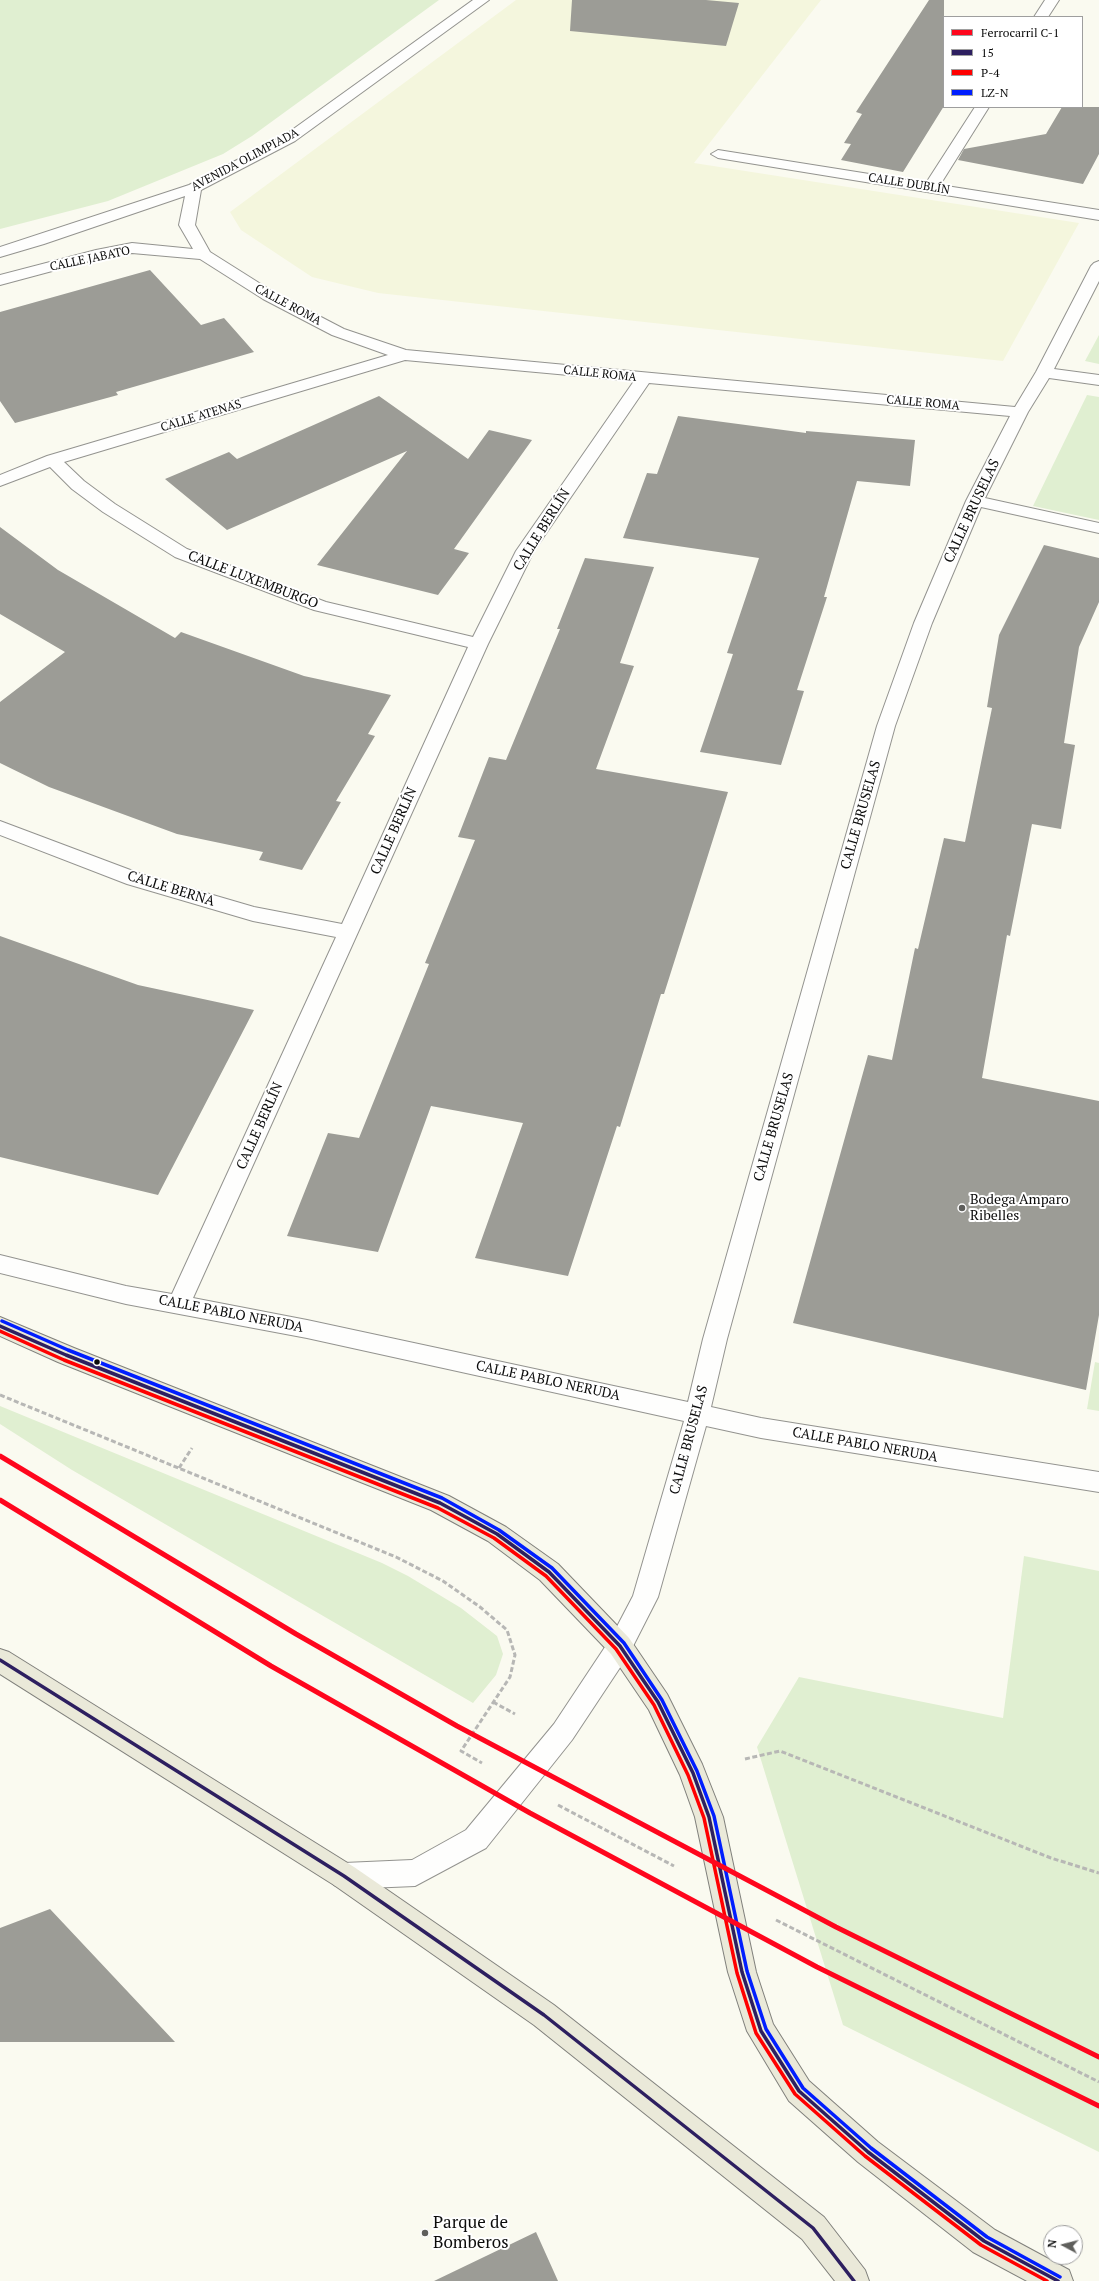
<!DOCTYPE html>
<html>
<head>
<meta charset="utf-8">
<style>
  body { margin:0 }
  #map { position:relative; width:1099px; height:2281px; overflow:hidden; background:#fafaf0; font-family:"PT Serif",serif }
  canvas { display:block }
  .legend { position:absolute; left:943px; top:16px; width:140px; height:92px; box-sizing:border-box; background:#fff; border:1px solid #9e9e9e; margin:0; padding:5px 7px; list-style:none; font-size:12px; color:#0c0c0c }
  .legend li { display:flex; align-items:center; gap:8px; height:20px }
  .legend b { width:20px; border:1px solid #9e9e9e }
  .north { position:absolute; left:1043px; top:2225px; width:40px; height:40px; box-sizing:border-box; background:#fff; border:1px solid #9e9e9e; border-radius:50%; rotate:277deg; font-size:11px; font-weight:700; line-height:16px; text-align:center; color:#0c0c0c }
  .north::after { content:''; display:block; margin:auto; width:14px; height:18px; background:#5f5f5c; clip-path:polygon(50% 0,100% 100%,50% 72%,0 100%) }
</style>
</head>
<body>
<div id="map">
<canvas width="1099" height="2281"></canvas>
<ul class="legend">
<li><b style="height:5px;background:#ff061d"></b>Ferrocarril C-1</li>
<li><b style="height:5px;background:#2d1f60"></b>15</li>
<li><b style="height:5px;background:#f00"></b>P-4</li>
<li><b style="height:5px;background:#001eff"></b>LZ-N</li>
</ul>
<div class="north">N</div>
</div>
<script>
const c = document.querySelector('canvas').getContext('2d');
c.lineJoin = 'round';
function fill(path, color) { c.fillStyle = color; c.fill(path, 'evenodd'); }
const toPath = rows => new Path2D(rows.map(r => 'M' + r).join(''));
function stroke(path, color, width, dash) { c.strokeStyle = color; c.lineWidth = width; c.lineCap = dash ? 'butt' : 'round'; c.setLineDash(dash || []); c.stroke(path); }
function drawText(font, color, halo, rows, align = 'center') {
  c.font = font + ' "PT Serif",serif'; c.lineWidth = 4; c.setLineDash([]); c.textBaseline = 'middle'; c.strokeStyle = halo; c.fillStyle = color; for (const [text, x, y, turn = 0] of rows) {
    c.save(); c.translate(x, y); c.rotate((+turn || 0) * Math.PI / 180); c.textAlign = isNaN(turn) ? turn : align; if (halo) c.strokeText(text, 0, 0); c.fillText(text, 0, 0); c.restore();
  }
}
fill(toPath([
  [516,0,821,0,694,163,1079,223,1003,361,378,293,312,277,241,230,230,212]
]), '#f4f6dd');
fill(toPath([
  [0,0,439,0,252,136,223,154,108,201,0,229],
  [1099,335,1099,364,1085,361],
  [1087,395,1099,397,1099,520,1033,506],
  [1095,1362,1099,1363,1099,1411,1087,1409],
  [0,1406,382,1563,408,1576,461,1608,497,1636,503,1654,496,1675,473,1703,72,1470,0,1424],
  [1024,1556,1099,1571,1099,2152,843,2025,757,1747,799,1677,1003,1718]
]), '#e0efd1');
fill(toPath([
  [572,0,706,0,739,3,726,46,570,31],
  [929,0,944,0,944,106,903,172,841,160,851,144,844,143,862,114,856,112],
  [1062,107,1099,107,1099,154,1083,184,958,160,964,149,1046,134],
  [150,270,201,325,224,318,254,352,116,392,118,395,15,423,0,401,0,312],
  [379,396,468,459,489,430,532,440,454,549,469,553,438,595,317,565,407,451,227,530,165,479,229,452,237,459],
  [678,416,806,433,806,431,915,440,910,486,857,481,824,597,827,597,797,690,804,691,781,765,700,752,733,654,727,653,759,558,623,538,647,473,657,474],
  [0,527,58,570,175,638,181,632,304,676,391,695,368,734,375,736,336,801,341,802,302,870,259,860,263,852,177,834,49,787,0,763,0,702,65,652,0,614],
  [1044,545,1099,558,1099,602,1079,647,1064,743,1075,745,1061,829,1032,824,1010,936,1007,935,982,1078,1099,1101,1099,1315,1086,1390,793,1323,868,1055,892,1060,915,948,918,949,944,838,965,842,992,708,987,707,999,635],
  [585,558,654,567,620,663,634,666,596,769,728,792,664,994,661,994,620,1127,617,1126,568,1276,475,1258,523,1123,431,1106,378,1252,287,1236,328,1133,359,1138,429,964,425,963,475,840,458,837,489,757,506,760,560,629,557,629],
  [0,936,138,985,254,1010,158,1195,0,1157],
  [50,1909,175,2042,0,2042,0,1928],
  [536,2232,558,2281,434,2281]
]), '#9c9c96');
const street = toPath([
  [473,0,489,0,295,141,201,190,195,225,210,252,275,293,344,329,406,350,1015,407,1036,372,1091,266,1094,263,1099,261,1099,281,1054,369,1099,375,1099,385,1049,378,1028,412,985,498,1099,523,1099,533,981,507,932,623,895,726,727,1339,711,1407,761,1418,1099,1472,1099,1492,761,1438,706,1426,658,1597,629,1654,572,1740,486,1848,415,1886,344,1889,334,1885,330,1876,334,1867,344,1863,412,1860,466,1830,554,1724,611,1638,633,1596,684,1421,307,1338,126,1304,0,1273,0,1255,126,1286,172,1294,336,937,253,921,127,884,0,835,0,821,141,874,254,907,342,924,468,647,314,610,175,557,103,512,72,489,50,467,0,486,0,475,47,456,388,355,332,335,263,299,200,259,132,253,97,259,0,285,0,275,96,250,132,243,193,249,179,225,185,196,44,244,0,257,0,247,189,185,285,135,473,0],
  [405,360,634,381,516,551,473,637,326,602,187,549,115,504,84,481,64,462,405,360],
  [649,383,1010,416,966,501,914,623,877,726,703,1339,688,1402,307,1320,193,1298,488,644,534,551,649,383],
  [1045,0,1059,0,1048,17,1034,17,1045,0],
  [975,107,989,107,940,185,1099,210,1099,220,718,158,711,154,718,150,926,183,975,107]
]);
const primary = toPath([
  [0,1317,74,1348,449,1496,506,1527,558,1564,629,1638,667,1694,702,1764,723,1817,756,1972,773,2024,809,2081,878,2142,995,2230,1069,2270,1073,2281,1027,2281,973,2252,858,2162,789,2101,747,2031,728,1972,695,1817,680,1775,649,1710,611,1654,540,1580,488,1541,431,1510,58,1362,0,1336,0,1317],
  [0,1649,9,1652,354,1867,554,2005,824,2217,865,2270,869,2281,835,2281,802,2239,534,2025,334,1885,0,1674,0,1649]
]);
stroke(street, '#93938f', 2);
stroke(primary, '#80807c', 2);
stroke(toPath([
  [0,1395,396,1557,443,1581,480,1607,507,1630,515,1655,510,1677,461,1751,482,1763],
  [179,1468,192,1448],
  [493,1702,515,1714],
  [745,1759,780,1751,1051,1858,1099,1873],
  [558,1805,674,1866],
  [776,1920,1099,2082]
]), '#b7b7b5', 3, [5, 2.5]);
fill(street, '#fefefd');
fill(primary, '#eae9d9');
stroke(toPath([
  [0,1326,66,1355,440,1503,497,1534,549,1572,620,1646,658,1702,693,1773,709,1817,742,1972,761,2031,799,2091,868,2152,984,2241,1058,2281],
  [0,1660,344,1876,544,2015,813,2228,854,2281]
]), '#2d1f60', 3.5);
stroke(toPath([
  [0,1331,64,1360,438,1508,494,1538,546,1576,616,1649,654,1705,688,1775,704,1818,737,1973,756,2033,795,2094,865,2156,981,2245,1047,2281]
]), '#f00', 3.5);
stroke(toPath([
  [2,1321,68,1350,442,1498,499,1530,552,1568,624,1643,662,1700,697,1771,714,1816,747,1971,766,2029,803,2088,871,2148,987,2237,1060,2277]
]), '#001eff', 3.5);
stroke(toPath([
  [0,1456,296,1634,457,1726,836,1927,1099,2057],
  [0,1500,271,1666,530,1813,817,1967,1099,2106]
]), '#ff061d', 5);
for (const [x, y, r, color] of [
  [962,1208,4,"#5f5f5c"],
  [97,1362,3.5,"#0c0c0c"],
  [425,2233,4,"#5f5f5c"]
]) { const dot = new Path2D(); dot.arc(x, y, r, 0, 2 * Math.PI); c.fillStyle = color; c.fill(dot); stroke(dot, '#fff', 1.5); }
drawText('12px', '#0c0c0c', '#fff', [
  ["AVENIDA OLIMPIADA",245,160,-28],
  ["CALLE DUBLÍN",909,184,9],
  ["CALLE JABATO",90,259,-12],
  ["CALLE ROMA",288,305,28],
  ["CALLE ROMA",600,374,6],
  ["CALLE ROMA",923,403,5],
  ["CALLE ATENAS",201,416,-17]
]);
drawText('14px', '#0c0c0c', '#fff', [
  ["CALLE BRUSELAS",972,511,-65],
  ["CALLE BERLÍN",542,530,-58],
  ["CALLE LUXEMBURGO",253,580,21],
  ["CALLE BRUSELAS",861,815,-74],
  ["CALLE BERLÍN",394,831,-66],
  ["CALLE BERNA",171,889,17],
  ["CALLE BERLÍN",260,1126,-66],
  ["CALLE BRUSELAS",774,1127,-74],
  ["CALLE PABLO NERUDA",231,1314,11],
  ["CALLE PABLO NERUDA",548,1381,12],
  ["CALLE BRUSELAS",689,1440,-75],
  ["CALLE PABLO NERUDA",865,1445,10]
]);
drawText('14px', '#0c0c0c', '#fff', [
  ["Bodega Amparo",970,1200],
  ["Ribelles",970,1216]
], 'left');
drawText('17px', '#0c0c0c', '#fff', [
  ["Parque de",433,2223],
  ["Bomberos",433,2243]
], 'left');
</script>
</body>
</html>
